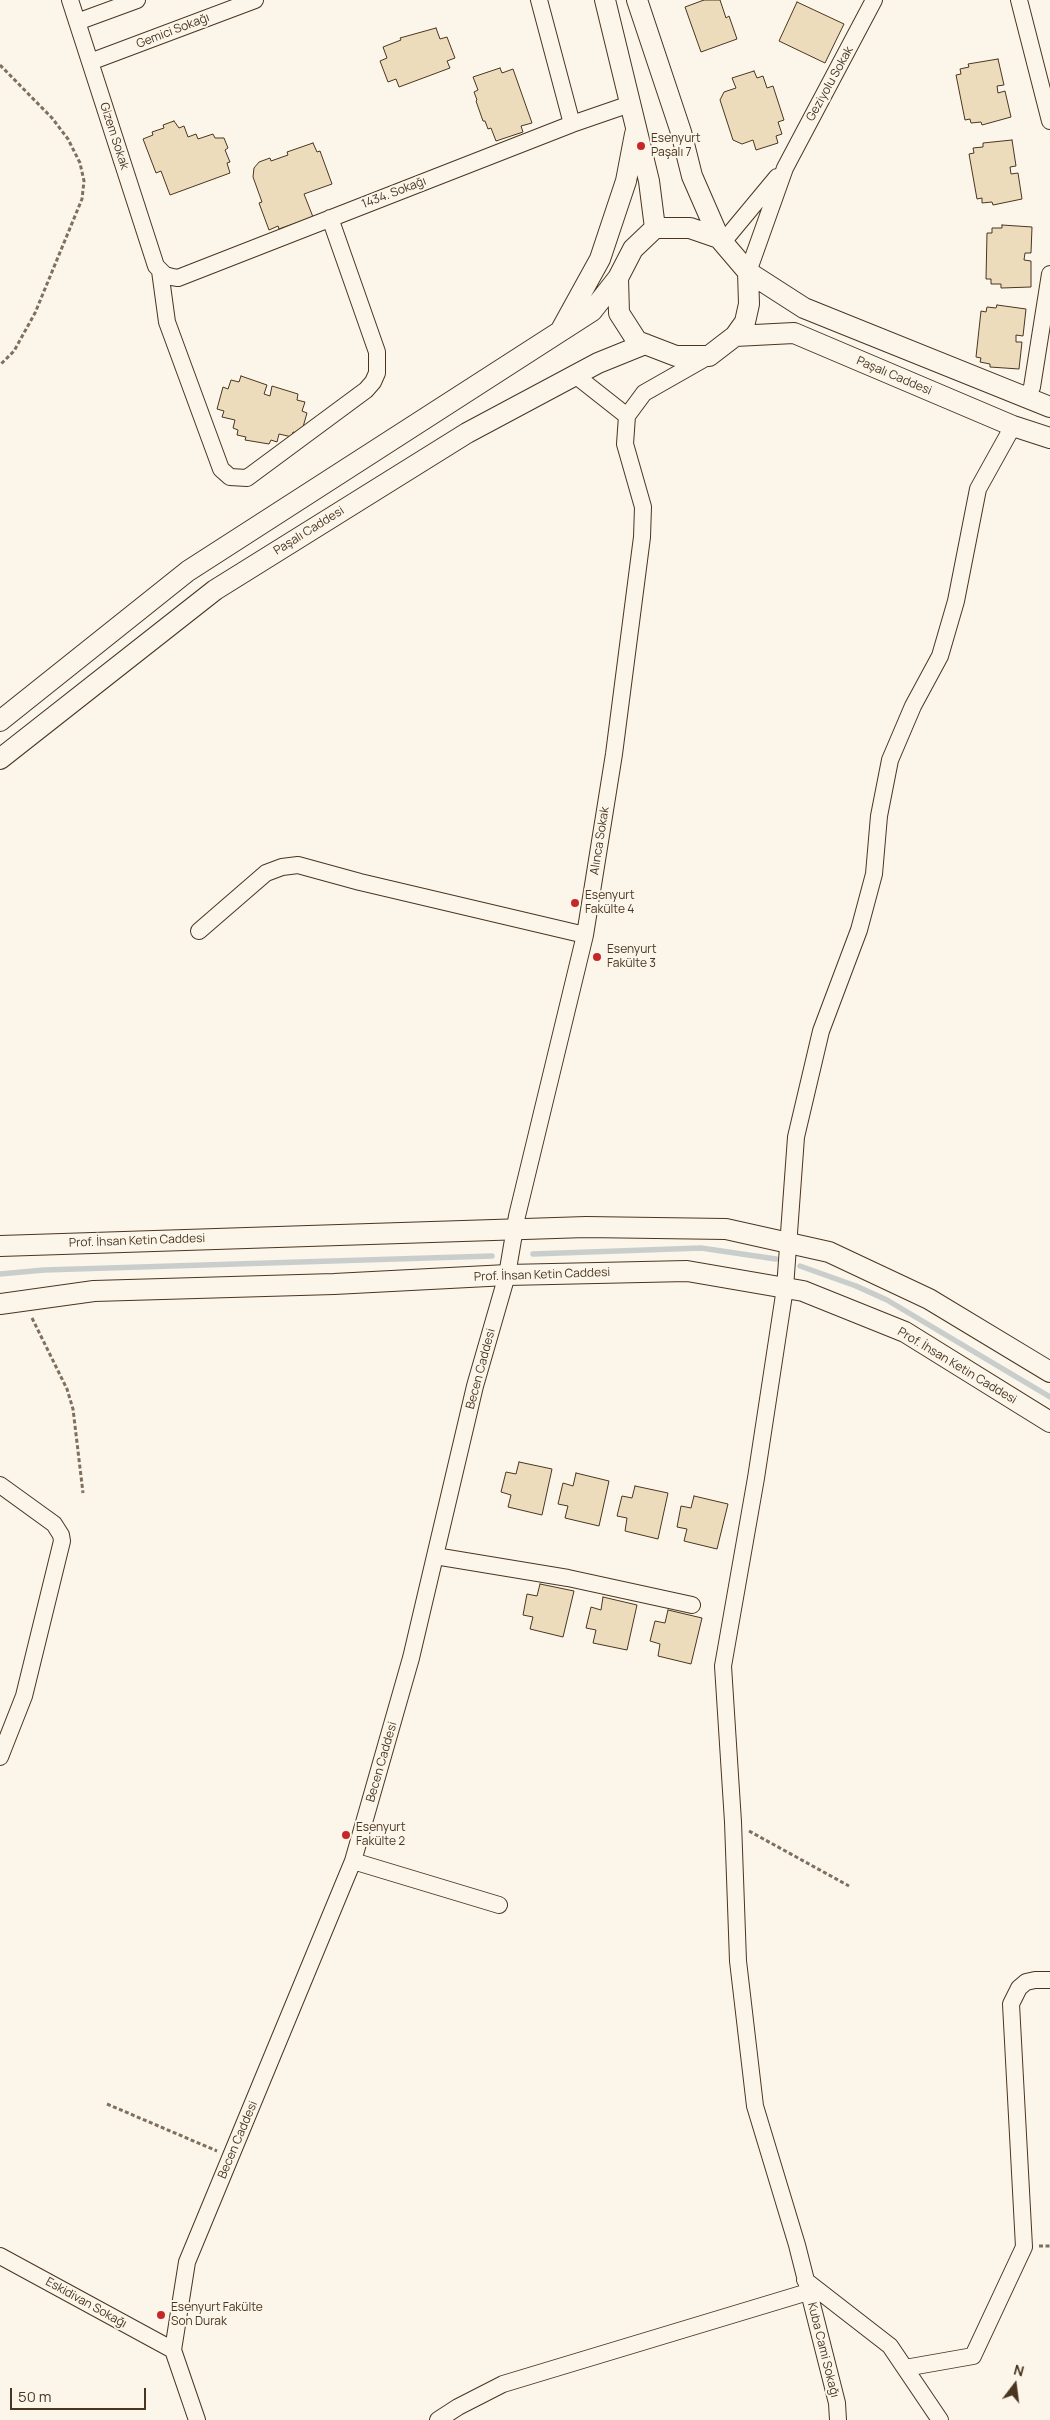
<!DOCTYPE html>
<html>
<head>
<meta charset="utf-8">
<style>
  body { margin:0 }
  #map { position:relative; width:1050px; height:2420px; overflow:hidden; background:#fbf6e9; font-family:Manrope,sans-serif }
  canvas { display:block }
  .north { position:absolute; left:990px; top:2360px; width:50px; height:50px; -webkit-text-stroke:4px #fbf6e9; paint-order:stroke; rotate:15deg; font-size:14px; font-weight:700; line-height:20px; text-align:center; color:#4a3520 }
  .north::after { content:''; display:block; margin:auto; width:18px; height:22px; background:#4a3520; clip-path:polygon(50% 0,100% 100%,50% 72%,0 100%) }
  .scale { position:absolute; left:10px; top:2388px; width:136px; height:22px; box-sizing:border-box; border:2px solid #4a3520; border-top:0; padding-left:6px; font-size:15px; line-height:18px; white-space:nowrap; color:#4a3520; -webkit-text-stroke:4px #fbf6e9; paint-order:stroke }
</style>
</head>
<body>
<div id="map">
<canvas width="1050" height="2420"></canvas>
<div class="north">N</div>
<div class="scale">50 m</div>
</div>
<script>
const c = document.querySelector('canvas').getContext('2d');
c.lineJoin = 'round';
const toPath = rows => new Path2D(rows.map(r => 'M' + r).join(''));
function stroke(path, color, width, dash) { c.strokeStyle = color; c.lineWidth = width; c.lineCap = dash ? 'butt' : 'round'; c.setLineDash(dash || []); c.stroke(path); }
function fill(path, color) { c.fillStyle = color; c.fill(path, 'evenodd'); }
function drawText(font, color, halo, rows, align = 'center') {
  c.font = font + ' Manrope,sans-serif'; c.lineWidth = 4; c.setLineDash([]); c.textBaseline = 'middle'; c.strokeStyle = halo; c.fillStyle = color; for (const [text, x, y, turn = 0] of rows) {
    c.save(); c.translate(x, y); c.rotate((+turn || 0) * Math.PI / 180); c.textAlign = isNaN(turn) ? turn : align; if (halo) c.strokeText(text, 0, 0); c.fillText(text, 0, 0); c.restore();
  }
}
stroke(toPath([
  [533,1254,701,1248,776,1259],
  [800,1266,856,1286,887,1300,1050,1397],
  [0,1274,44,1270,492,1256]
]), '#c9cecd', 5.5);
const building = toPath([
  [704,0,720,0,726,18,729,16,737,39,701,52,685,7,704,0],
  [797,2,844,24,825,63,779,41,797,2],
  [436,28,440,39,447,37,455,58,447,61,450,68,399,87,396,79,388,82,380,61,387,58,383,47,401,40,400,38,436,28],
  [998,59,1004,85,997,86,998,93,1005,91,1011,117,982,125,981,122,971,123,970,119,965,120,956,75,961,74,960,69,969,67,968,64,998,59],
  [500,68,502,73,513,69,532,123,521,126,523,132,496,141,491,128,488,129,485,121,483,121,476,101,477,100,474,92,478,90,473,77,500,68],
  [754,71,757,78,763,76,767,88,773,86,784,120,778,122,782,134,776,136,778,143,756,150,753,140,742,144,733,140,720,100,724,92,736,88,732,78,754,71],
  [174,121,179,128,184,126,188,137,196,134,198,139,213,134,215,138,224,138,228,148,225,150,230,162,227,163,230,173,170,195,161,171,156,173,143,139,153,135,152,132,164,128,163,125,174,121],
  [1012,140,1016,166,1010,167,1011,174,1018,173,1022,199,993,205,992,202,982,203,982,198,977,199,969,154,974,153,973,148,983,147,983,143,1012,140],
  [313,143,317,152,320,151,332,184,304,194,313,217,279,229,278,226,269,230,259,203,262,202,253,177,254,168,259,162,270,158,271,161,288,155,287,152,313,143],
  [1002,225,1032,227,1031,253,1025,253,1024,260,1031,261,1031,287,1001,288,1001,284,991,284,991,279,986,279,987,233,992,233,992,228,1002,228,1002,225],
  [997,305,1026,309,1023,336,1016,335,1016,342,1022,342,1019,369,990,367,990,364,980,362,981,358,976,357,981,311,986,312,987,307,996,308,997,305],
  [241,376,267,385,264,394,270,396,272,386,298,394,297,400,305,402,302,411,307,413,301,434,293,432,292,437,279,434,277,442,271,440,269,444,245,440,246,437,237,435,238,430,233,428,235,420,222,417,224,411,217,409,223,387,228,389,231,380,239,382,241,376],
  [519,1462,552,1469,542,1515,508,1507,511,1495,501,1492,506,1472,516,1474,519,1462],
  [576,1473,609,1481,599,1526,565,1518,568,1506,558,1504,563,1483,573,1486,576,1473],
  [635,1486,668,1493,658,1539,625,1531,627,1518,617,1516,622,1496,632,1498,635,1486],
  [694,1496,728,1504,717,1549,684,1541,687,1529,677,1527,681,1506,691,1508,694,1496],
  [540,1584,574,1591,563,1637,530,1629,533,1617,523,1615,527,1594,537,1596,540,1584],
  [603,1597,637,1605,627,1650,593,1643,596,1630,586,1628,591,1607,601,1610,603,1597],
  [668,1610,702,1618,691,1664,658,1656,660,1644,650,1641,655,1621,665,1623,668,1610]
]);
fill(building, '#ecdcbc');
stroke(building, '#4a3520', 1);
const minor = toPath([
  [70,0,156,266,165,275,172,277,178,278,572,124,630,104],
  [539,0,572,124],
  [1019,0,1050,121],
  [77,22,137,0],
  [90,62,255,0],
  [723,242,777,177],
  [160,271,167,322,221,469,230,477,247,478,366,390,373,382,377,373,377,352,330,218],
  [748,272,785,168,874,0],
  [575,375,627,416],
  [1026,399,1032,387,1050,274],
  [199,931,266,873,282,867,298,865,360,882,585,935],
  [0,1485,54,1524,61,1535,62,1541,24,1696,0,1757],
  [435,1556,568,1578,692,1605],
  [353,1861,499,1905],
  [0,2256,173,2350],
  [805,2280,890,2346,940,2420],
  [905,2368,973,2356,1024,2247,1011,2004,1019,1988,1026,1982,1035,1980,1050,1980],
  [197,2420,173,2350,187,2262,353,1861,411,1658,475,1386,507,1275,517,1216,585,935,614,754,642,537,643,507,625,444,627,416,644,393,709,356],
  [438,2420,458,2407,503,2384,808,2292],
  [838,2420,837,2403,797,2245,755,2106,738,1961,733,1822,723,1666,756,1478,785,1288,796,1137,821,1031,859,930,874,874,879,816,890,760,913,706,940,656,956,601,978,489,1013,426]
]);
const tertiary = toPath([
  [605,0,649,181,655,228],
  [637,0,681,132,692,176,719,238],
  [748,272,749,304,745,322,735,336,709,356,676,356,637,341,619,313,618,278,633,249,655,228,690,228,719,238,748,272,804,308,1050,407],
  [562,328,600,259,626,181,635,134],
  [735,336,794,333,1013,426,1050,438],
  [0,721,188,571,592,311,618,278],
  [0,759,215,590,467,433,598,363,645,344],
  [0,1246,586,1227,726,1229,829,1252,929,1299,1050,1372],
  [0,1304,94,1291,334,1284,507,1275,687,1271,803,1291,905,1332,1050,1422]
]);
stroke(minor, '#4a3520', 18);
stroke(tertiary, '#4a3520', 22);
stroke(toPath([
  [0,65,52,118,68,139,80,163,84,181,82,199,35,313,14,351,0,365],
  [32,1318,67,1389,73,1409,83,1493],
  [749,1831,849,1886],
  [107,2104,217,2151],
  [1039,2246,1050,2246]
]), '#7f6f5c', 3, [4, 2.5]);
stroke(minor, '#fbf6e9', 16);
stroke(tertiary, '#fbf6e9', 20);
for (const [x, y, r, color] of [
  [641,146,5,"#c62828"],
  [575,903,5,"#c62828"],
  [597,957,5,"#c62828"],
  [346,1835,5,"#c62828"],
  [161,2315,5,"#c62828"]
]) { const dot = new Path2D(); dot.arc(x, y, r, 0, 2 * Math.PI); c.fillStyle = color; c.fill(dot); stroke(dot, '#fbf6e9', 2); }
drawText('12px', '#4a3520', '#fbf6e9', [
  ["Gemici Sokağı",173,31,-21],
  ["Geziyolu Sokak",830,84,-61],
  ["Gizem Sokak",114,136,72],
  ["1434. Sokağı",394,193,-21],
  ["Paşalı Caddesi",894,376,23],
  ["Paşalı Caddesi",309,531,-32],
  ["Alınca Sokak",600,841,-81],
  ["Prof. İhsan Ketin Caddesi",137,1241,-2],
  ["Prof. İhsan Ketin Caddesi",542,1275,-2],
  ["Prof. İhsan Ketin Caddesi",957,1366,31],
  ["Becen Caddesi",481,1369,-75],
  ["Becen Caddesi",382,1762,-74],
  ["Becen Caddesi",238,2140,-67],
  ["Eskidivan Sokağı",86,2303,29],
  ["Kuba Cami Sokağı",823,2350,76]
]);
drawText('12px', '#4a3520', '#fbf6e9', [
  ["Esenyurt",651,139],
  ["Paşalı 7",651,153],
  ["Esenyurt",585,896],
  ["Fakülte 4",585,910],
  ["Esenyurt",607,950],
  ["Fakülte 3",607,964],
  ["Esenyurt",356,1828],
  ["Fakülte 2",356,1842],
  ["Esenyurt Fakülte",171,2308],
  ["Son Durak",171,2322]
], 'left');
</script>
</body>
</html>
